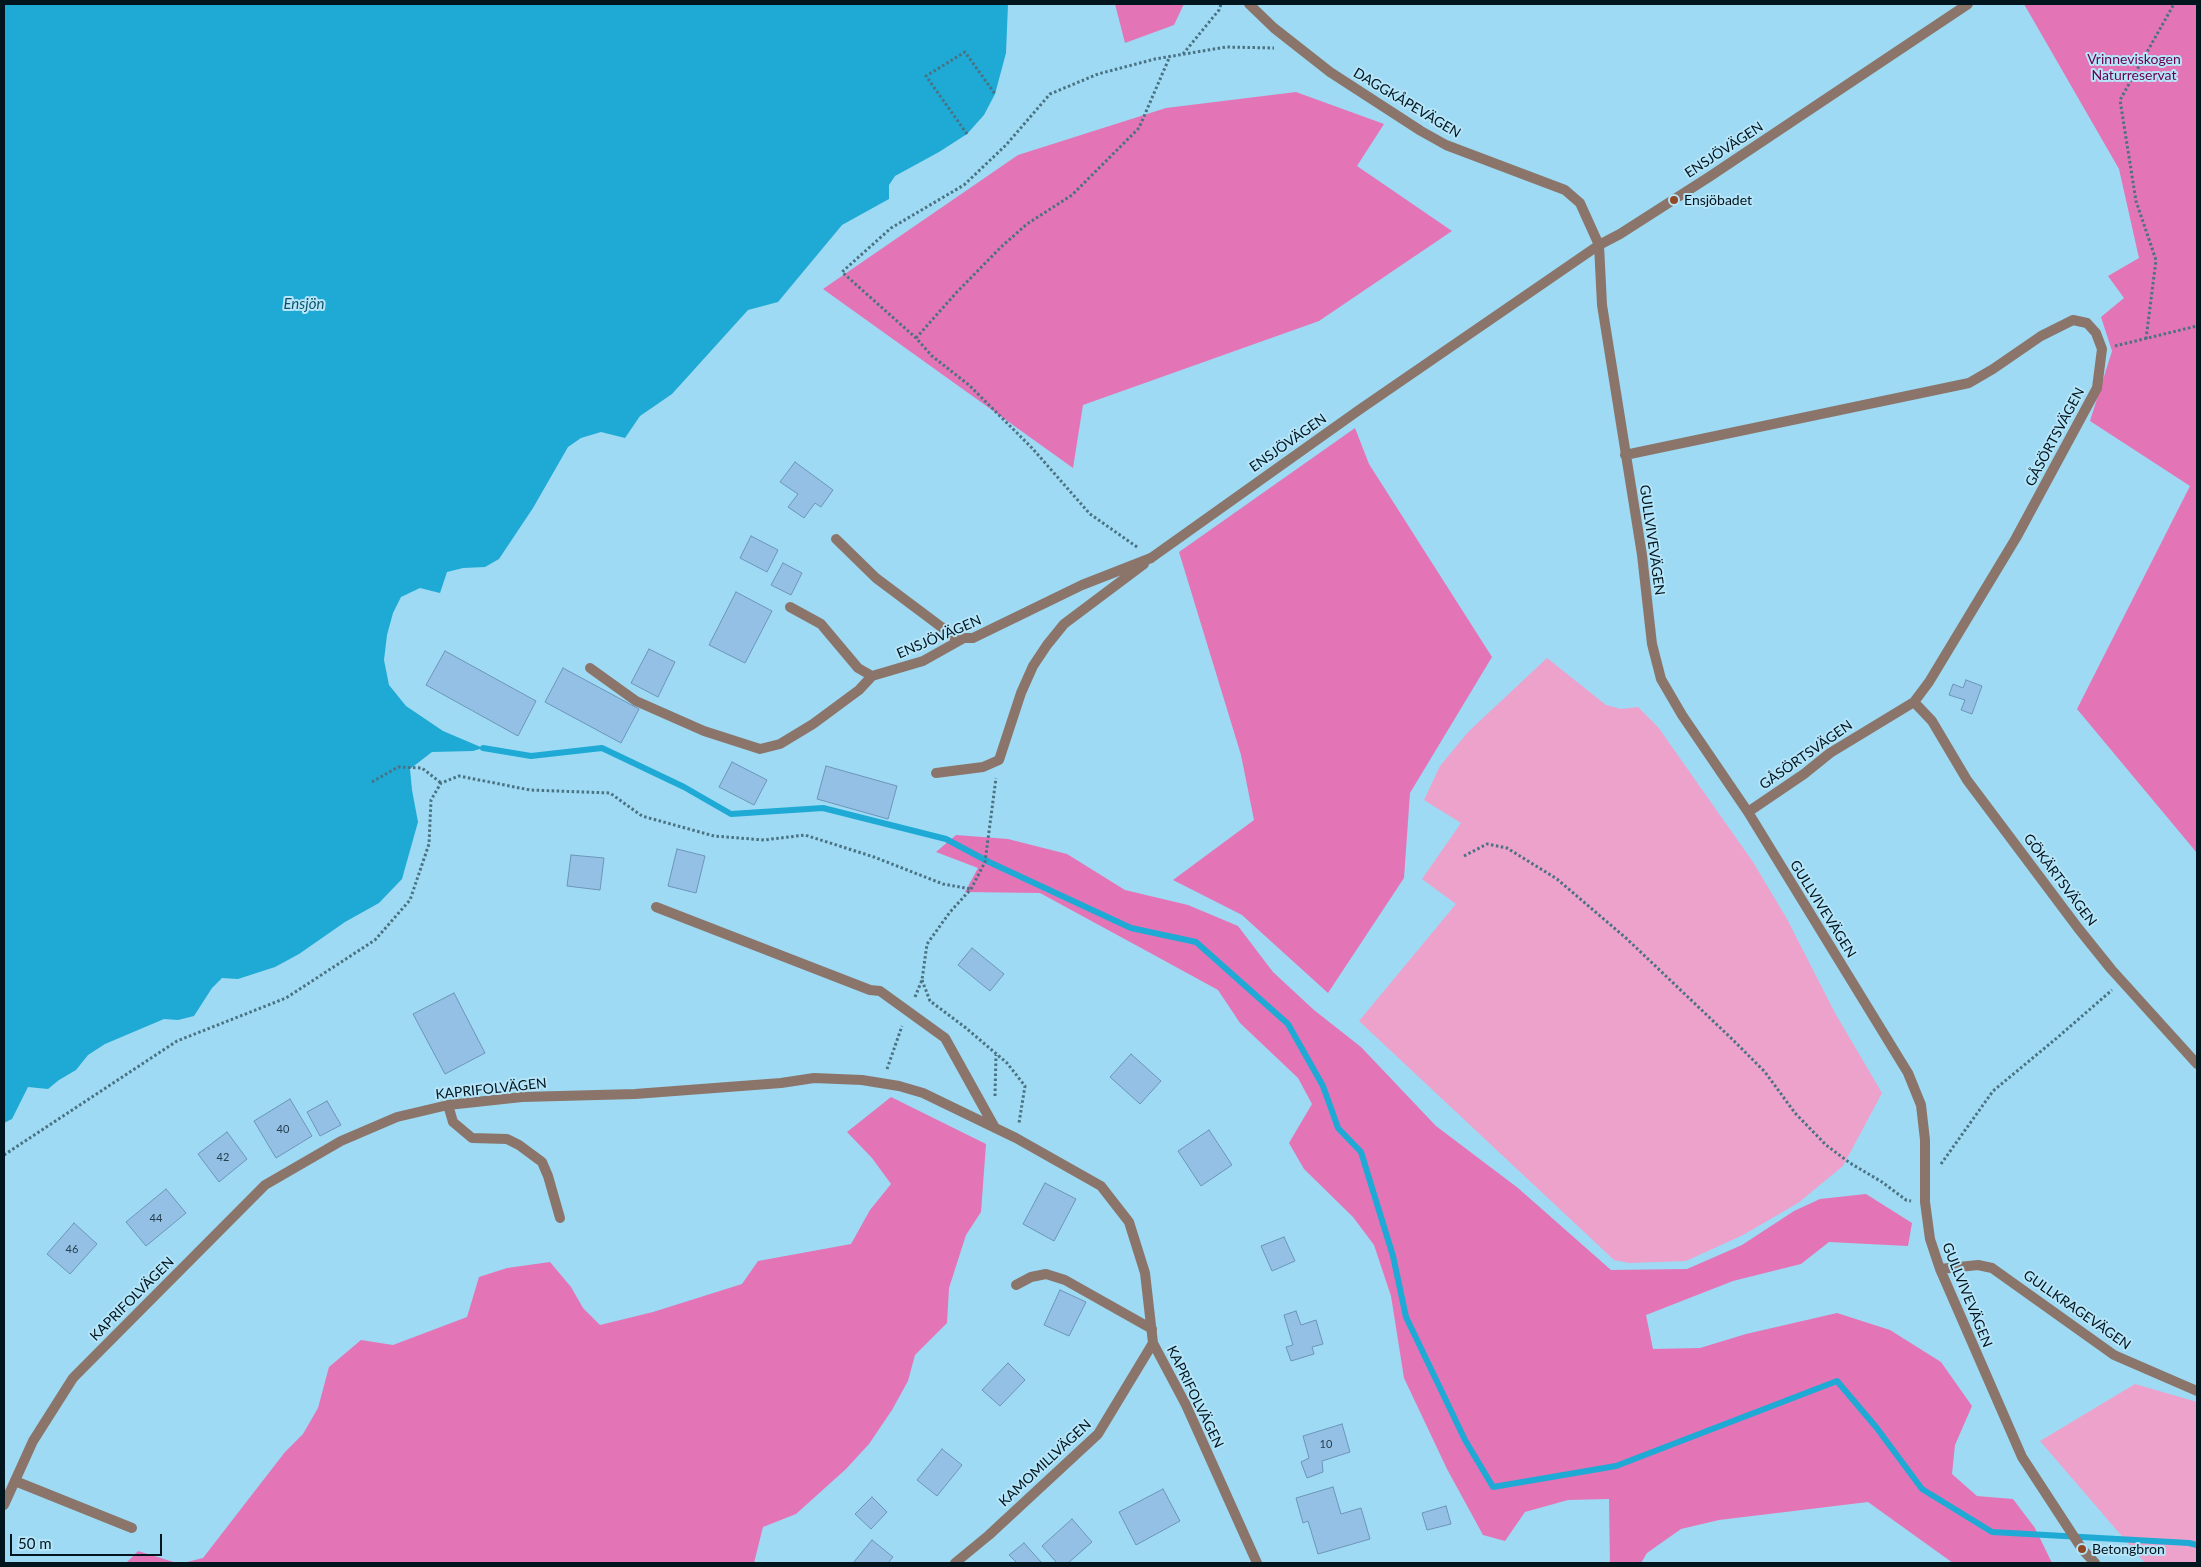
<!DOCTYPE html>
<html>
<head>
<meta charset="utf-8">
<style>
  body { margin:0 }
  #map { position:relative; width:2201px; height:1567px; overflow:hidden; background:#9edaf3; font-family:Lato,sans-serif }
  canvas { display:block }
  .frame { position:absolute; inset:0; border:5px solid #00151d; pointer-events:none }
  .scale { position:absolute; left:10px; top:1534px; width:152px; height:22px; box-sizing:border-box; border:2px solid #00151d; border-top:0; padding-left:6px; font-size:15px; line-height:18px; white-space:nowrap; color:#00151d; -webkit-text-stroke:4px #b6e5f9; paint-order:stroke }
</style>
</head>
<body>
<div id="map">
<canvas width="2201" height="1567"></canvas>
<div class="frame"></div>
<div class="scale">50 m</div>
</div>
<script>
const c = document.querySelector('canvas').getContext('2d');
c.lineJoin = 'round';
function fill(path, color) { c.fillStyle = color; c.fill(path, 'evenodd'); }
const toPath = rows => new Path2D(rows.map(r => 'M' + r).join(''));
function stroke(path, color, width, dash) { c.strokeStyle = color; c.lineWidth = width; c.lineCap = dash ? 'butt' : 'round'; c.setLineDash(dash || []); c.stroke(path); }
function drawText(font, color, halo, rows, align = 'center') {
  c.font = font + ' Lato,sans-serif'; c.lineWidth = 4; c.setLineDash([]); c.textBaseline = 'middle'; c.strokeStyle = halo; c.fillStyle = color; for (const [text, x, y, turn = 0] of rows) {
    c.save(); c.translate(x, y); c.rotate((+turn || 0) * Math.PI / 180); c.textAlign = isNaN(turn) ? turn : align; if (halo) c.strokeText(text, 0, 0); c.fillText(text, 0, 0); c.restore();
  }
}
fill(toPath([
  [1547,658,1606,705,1621,709,1638,707,1658,727,1753,862,1787,919,1835,1013,1882,1093,1843,1166,1798,1203,1743,1235,1686,1261,1629,1263,1614,1260,1359,1021,1456,904,1422,879,1461,823,1424,800,1440,766,1468,732],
  [2135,1384,2197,1402,2197,1563,2145,1563,2040,1441]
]), '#eda2cc');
fill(toPath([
  [1115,4,1184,4,1174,25,1125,43],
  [2024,4,2197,4,2197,853,2077,709,2190,486,2090,421,2112,351,2101,317,2124,298,2108,276,2139,258,2119,169],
  [1296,92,1384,124,1357,166,1452,231,1319,321,1083,405,1073,468,823,289,1018,155,1166,108],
  [1355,428,1369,464,1492,657,1410,793,1404,878,1328,993,1242,915,1173,880,1254,820,1241,755,1179,552],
  [956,835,1008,839,1067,854,1125,890,1188,905,1238,926,1273,972,1314,1010,1361,1047,1436,1126,1518,1188,1611,1270,1687,1269,1742,1245,1794,1211,1820,1199,1866,1194,1912,1223,1908,1246,1829,1242,1801,1264,1733,1281,1646,1315,1653,1349,1700,1348,1746,1334,1837,1313,1890,1330,1941,1362,1972,1406,1955,1445,1952,1474,1977,1496,2013,1499,2035,1528,2052,1563,1953,1563,1868,1502,1719,1520,1681,1529,1647,1553,1641,1563,1610,1563,1609,1499,1568,1500,1525,1512,1505,1541,1483,1535,1447,1469,1404,1378,1391,1296,1374,1245,1353,1217,1304,1169,1289,1143,1312,1104,1298,1078,1240,1023,1218,990,1165,961,1040,893,965,892,978,868,936,852],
  [891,1097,986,1144,981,1212,966,1235,949,1288,947,1323,915,1355,908,1381,892,1410,869,1444,846,1469,796,1514,763,1527,754,1563,183,1563,203,1558,285,1452,303,1434,318,1408,329,1367,361,1340,393,1345,467,1317,479,1277,507,1268,550,1262,571,1287,583,1308,600,1325,653,1312,742,1284,758,1261,851,1244,870,1210,891,1184,872,1158,847,1132],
  [138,1551,177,1563,126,1563]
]), '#e375b7');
fill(toPath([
  [4,4,1008,4,1006,53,995,94,984,115,967,134,939,152,895,176,889,185,889,199,842,225,778,302,748,310,672,394,640,416,625,438,601,432,581,438,568,447,533,508,499,559,485,567,463,568,447,572,440,593,420,588,401,597,393,613,387,635,384,660,389,685,406,706,443,731,483,748,473,751,432,752,410,769,412,790,418,822,402,879,379,903,345,922,299,954,275,967,238,979,222,978,212,988,194,1016,178,1020,164,1019,105,1044,88,1055,76,1070,59,1080,48,1089,28,1087,12,1119,4,1123]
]), '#1eaad5');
stroke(toPath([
  [483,748,531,756,602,748,684,787,731,814,823,808,946,839,989,862,1131,928,1196,942,1288,1024,1323,1086,1338,1128,1361,1152,1393,1256,1406,1317,1465,1440,1493,1487,1616,1466,1837,1381,1876,1427,1922,1489,1992,1532,2189,1543,2197,1545]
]), '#1eaad5', 6);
const building = toPath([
  [795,462,833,490,821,507,815,503,804,518,788,507,798,494,780,482,795,462],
  [751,536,778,550,767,572,740,558,751,536],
  [783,563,802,573,791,595,771,585,783,563],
  [736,592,772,611,745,663,709,645,736,592],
  [649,649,675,662,658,697,631,683,649,649],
  [445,651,536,701,518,736,426,685,445,651],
  [563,668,639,709,621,743,545,702,563,668],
  [1966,680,1982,686,1972,714,1961,710,1965,700,1949,695,1953,684,1963,688,1966,680],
  [732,762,767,780,754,805,719,787,732,762],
  [826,766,897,786,888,819,817,799,826,766],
  [677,849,705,856,696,893,668,886,677,849],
  [571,855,604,858,600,890,567,886,571,855],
  [972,948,1004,974,990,991,958,965,972,948],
  [454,993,485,1053,445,1074,413,1014,454,993],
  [1131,1054,1161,1081,1140,1104,1110,1077,1131,1054],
  [290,1099,312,1136,276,1158,254,1121,290,1099],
  [327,1101,341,1125,320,1136,307,1112,327,1101],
  [1209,1130,1232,1165,1201,1186,1178,1151,1209,1130],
  [227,1132,247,1159,219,1182,198,1154,227,1132],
  [1045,1183,1076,1199,1054,1241,1023,1224,1045,1183],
  [166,1189,186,1213,146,1246,126,1222,166,1189],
  [74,1223,97,1244,70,1274,47,1254,74,1223],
  [1284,1237,1295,1261,1272,1271,1261,1246,1284,1237],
  [1060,1290,1086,1302,1069,1336,1044,1325,1060,1290],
  [1296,1311,1301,1325,1316,1320,1323,1344,1312,1347,1314,1354,1291,1361,1286,1347,1293,1345,1284,1315,1296,1311],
  [1008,1363,1025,1380,1000,1406,982,1390,1008,1363],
  [1342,1424,1350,1452,1322,1461,1323,1472,1307,1478,1301,1462,1309,1458,1303,1436,1342,1424],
  [942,1449,962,1465,937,1496,917,1480,942,1449],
  [1333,1487,1341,1514,1361,1508,1370,1539,1318,1554,1308,1521,1303,1523,1296,1498,1333,1487],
  [1163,1489,1180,1521,1136,1545,1119,1512,1163,1489],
  [872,1497,887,1512,871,1529,855,1514,872,1497],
  [1446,1506,1451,1524,1427,1530,1422,1513,1446,1506],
  [1072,1519,1092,1542,1068,1563,1057,1563,1042,1546,1072,1519],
  [872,1540,893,1557,888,1563,853,1563,872,1540],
  [1024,1543,1041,1562,1040,1563,1017,1563,1009,1555,1024,1543]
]);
fill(building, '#95c0e5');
stroke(building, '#6b95b8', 1);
stroke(toPath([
  [1183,54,1219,10,1221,4],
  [967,134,926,76,965,52,995,94],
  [916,338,956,293,1001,247,1027,224,1072,195,1139,128,1170,56],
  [2146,339,2156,260,2136,201,2120,100,2174,4],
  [2115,346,2197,326],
  [1137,547,1090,514,1032,448,969,385,932,356,916,338,842,272,891,228,964,185,1006,145,1050,94,1098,74,1155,59,1226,47,1274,48],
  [372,782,398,767,422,768,441,783],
  [1464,856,1487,844,1507,848,1557,879,1627,939,1732,1039,1765,1072,1795,1113,1826,1145,1850,1163,1882,1182,1906,1200,1911,1201],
  [922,980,930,1001,966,1028,1007,1063,1025,1086,1019,1123],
  [915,997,922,980,927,944,950,912,971,889,985,862,996,778],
  [887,1069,902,1026],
  [995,1096,996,1055],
  [4,1155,177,1041,286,998,375,940,410,900,429,844,431,800,441,783,459,776,530,790,610,793,642,816,714,836,764,840,805,835,874,857,943,884,971,889],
  [1941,1164,1993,1091,2058,1037,2112,990]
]), '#4a7282', 3, [2.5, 2.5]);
stroke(toPath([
  [836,539,876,578,956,638,973,638,1082,585,1151,558],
  [790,607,821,624,858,668,872,676],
  [590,668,636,701,704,731,760,749,780,744,813,724,859,690,872,676,923,661,964,638],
  [936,773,983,767,999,760,1021,693,1033,666,1047,645,1064,624,1144,564],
  [448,1105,453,1122,472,1138,507,1139,519,1145,542,1162,548,1176,560,1218],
  [1016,1285,1031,1277,1046,1274,1065,1280,1152,1329],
  [15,1481,132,1528]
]), '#8b756b', 10);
stroke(toPath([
  [1249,4,1274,28,1330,72,1421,131,1446,145,1565,190,1580,203,1599,245,1602,305,1642,555,1652,644,1661,679,1682,715,1748,812,1908,1073,1921,1105,1925,1140,1925,1202,1930,1239,1940,1269,2022,1457,2082,1549,2095,1563],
  [1625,455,1969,383,1993,369,2041,336,2073,320,2087,323,2096,333,2102,349,2097,388,2016,538,1929,682,1914,702,1830,753,1804,774,1748,812],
  [1151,558,1359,410,1599,245,1620,234,1709,177,1968,4],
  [1914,702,1932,721,1967,780,2078,928,2111,969,2197,1064],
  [656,907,870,990,880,991,945,1038,995,1128],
  [1940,1269,1978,1265,1992,1268,2114,1355,2197,1391],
  [4,1505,33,1441,73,1378,265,1185,341,1141,397,1117,448,1105,522,1097,635,1094,781,1083,814,1078,862,1080,899,1086,923,1093,1016,1138,1101,1186,1129,1222,1145,1273,1153,1343,1186,1405,1257,1563],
  [955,1563,989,1535,1098,1434,1153,1343]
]), '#8b756b', 10);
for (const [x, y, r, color] of [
  [1674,200,5,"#904926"],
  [2082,1549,5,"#904926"]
]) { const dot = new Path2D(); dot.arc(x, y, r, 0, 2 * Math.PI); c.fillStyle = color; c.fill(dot); stroke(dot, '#b6e5f9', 2); }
drawText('11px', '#25404f', null, [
  ["40",283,1129],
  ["42",223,1157],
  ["44",156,1218],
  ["46",72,1249],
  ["10",1326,1444]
]);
drawText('14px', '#69004b', '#b6e5f9', [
  ["Vrinneviskogen",2134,59],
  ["Naturreservat",2134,75]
]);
drawText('14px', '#00151d', '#b6e5f9', [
  ["DAGGKÅPEVÄGEN",1407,103,31],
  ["ENSJÖVÄGEN",1724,150,-33],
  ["GÅSÖRTSVÄGEN",2055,437,-62],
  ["ENSJÖVÄGEN",1288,443,-35],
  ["GULLVIVEVÄGEN",1652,540,82],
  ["ENSJÖVÄGEN",939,637,-23],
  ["GÅSÖRTSVÄGEN",1806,755,-35],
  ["GÖKÄRTSVÄGEN",2060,880,53],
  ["GULLVIVEVÄGEN",1823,909,58],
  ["KAPRIFOLVÄGEN",491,1089,-6],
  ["GULLVIVEVÄGEN",1967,1295,68],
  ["KAPRIFOLVÄGEN",132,1299,-45],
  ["GULLKRAGEVÄGEN",2077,1310,35],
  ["KAPRIFOLVÄGEN",1195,1397,64],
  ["KAMOMILLVÄGEN",1045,1463,-43]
]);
drawText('14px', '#00151d', '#b6e5f9', [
  ["Ensjöbadet",1684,200],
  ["Betongbron",2092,1549]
], 'left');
drawText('italic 15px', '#0c546a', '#b6e5f9', [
  ["Ensjön",304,304]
]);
</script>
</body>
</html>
